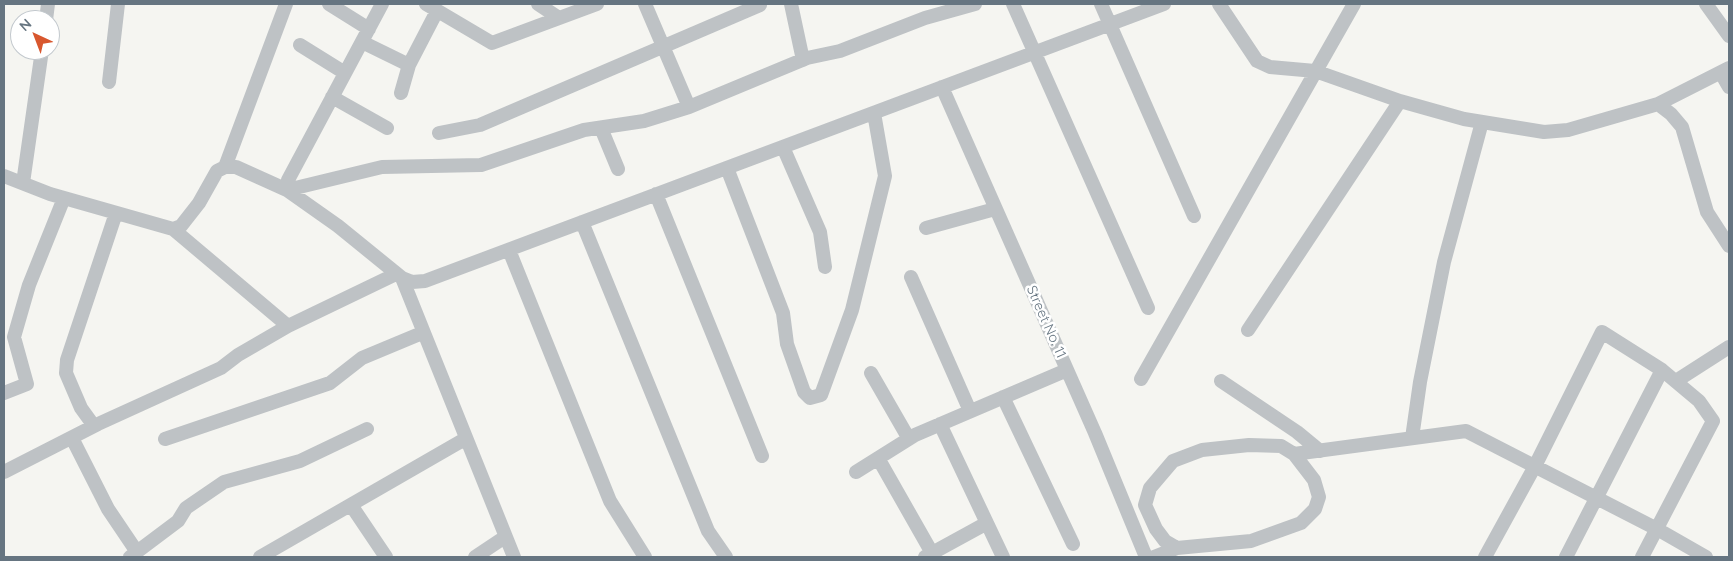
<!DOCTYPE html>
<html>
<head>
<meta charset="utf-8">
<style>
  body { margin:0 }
  #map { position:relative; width:1733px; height:561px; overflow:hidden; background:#f5f5f1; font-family:Quicksand,sans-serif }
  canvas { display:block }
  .frame { position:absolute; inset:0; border:5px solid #667581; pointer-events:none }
  .north { position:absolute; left:10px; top:10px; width:50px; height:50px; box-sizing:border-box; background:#fff; border:1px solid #c2c8cd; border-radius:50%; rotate:317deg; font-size:14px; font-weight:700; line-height:20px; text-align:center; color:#667581 }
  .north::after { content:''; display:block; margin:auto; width:18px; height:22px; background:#d8572e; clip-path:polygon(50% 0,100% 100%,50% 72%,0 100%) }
</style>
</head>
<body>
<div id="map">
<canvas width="1733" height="561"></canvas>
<div class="frame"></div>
<div class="north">N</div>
</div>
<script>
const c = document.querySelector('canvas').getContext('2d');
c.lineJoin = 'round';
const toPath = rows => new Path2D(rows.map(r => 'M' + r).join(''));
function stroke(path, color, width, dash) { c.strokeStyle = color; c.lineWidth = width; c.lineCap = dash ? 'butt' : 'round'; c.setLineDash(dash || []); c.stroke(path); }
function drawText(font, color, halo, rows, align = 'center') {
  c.font = font + ' Quicksand,sans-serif'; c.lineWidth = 5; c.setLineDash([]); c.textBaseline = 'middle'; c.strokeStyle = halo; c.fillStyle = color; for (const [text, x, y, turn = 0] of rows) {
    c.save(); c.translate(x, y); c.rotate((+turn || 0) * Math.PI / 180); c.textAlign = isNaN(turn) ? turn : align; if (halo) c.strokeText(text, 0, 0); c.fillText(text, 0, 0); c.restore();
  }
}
stroke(toPath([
  [329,4,369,29],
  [382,4,288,180,287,190,382,167,481,165,584,130,644,121,689,107,807,58,840,51,925,18,975,4],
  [426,4,492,43,597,4],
  [538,4,559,18],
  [645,4,689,107],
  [791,4,803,60],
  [1013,4,1148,308],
  [1101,4,1194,216],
  [1219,4,1257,61,1270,67,1315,71,1400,101,1464,119,1544,132,1568,130,1658,104,1729,68],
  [1706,4,1729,36],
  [46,20,48,4],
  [362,42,409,65],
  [300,45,345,73],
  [1721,73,1729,87],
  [109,82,118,4],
  [942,87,1095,433,1146,557],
  [401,93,409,65,437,11],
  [332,97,387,128],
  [1658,104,1671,114,1682,127,1707,212,1729,246],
  [601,128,618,169],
  [439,133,480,125,760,5],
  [783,147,820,232,825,267],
  [225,167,286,4],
  [727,168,783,313,787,344,804,392,810,398,821,395,852,310,885,176,874,113],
  [4,176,50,194,173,229,181,226,199,203,217,171,225,167,236,167,287,190,338,226,402,278,412,282,425,281,1164,4],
  [23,183,42,50],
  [656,194,762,456],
  [582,222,708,531,726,557],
  [926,228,995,209],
  [173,229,288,326,396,274],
  [509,250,610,501,645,557],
  [911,277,970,411],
  [402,278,514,557],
  [1248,330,1400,101],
  [871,373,909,439],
  [1141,379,1354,4],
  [1221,381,1297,432,1320,451],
  [1676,381,1729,347],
  [4,393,27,384,14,337,29,285,64,198],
  [1003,397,1073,544],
  [940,424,1003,557],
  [94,426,81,408,66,373,67,360,116,213],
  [72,438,108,509,137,552],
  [1412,438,1420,382,1444,262,1482,122],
  [165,439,330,383,362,358,422,333],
  [1294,454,1466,431,1657,529,1706,557],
  [878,458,932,553],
  [4,472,98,424,221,368,238,355,288,326],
  [856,472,915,435,1067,370],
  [351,505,386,557],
  [130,557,178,521,186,508,224,482,300,461,367,429],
  [260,557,465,439],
  [475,557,505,537],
  [925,557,987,523],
  [1154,557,1177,548,1251,541,1301,523,1315,509,1319,497,1314,480,1294,454,1281,446,1249,445,1202,450,1173,461,1150,488,1145,505,1156,529,1165,541,1177,548],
  [1485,557,1535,466,1602,332,1662,370,1699,401,1713,421,1642,557],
  [1566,557,1662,370]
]), '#bec2c5', 14);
drawText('14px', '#667581', '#fff', [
  ["Street No. 11",1046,322,66]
]);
</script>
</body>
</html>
